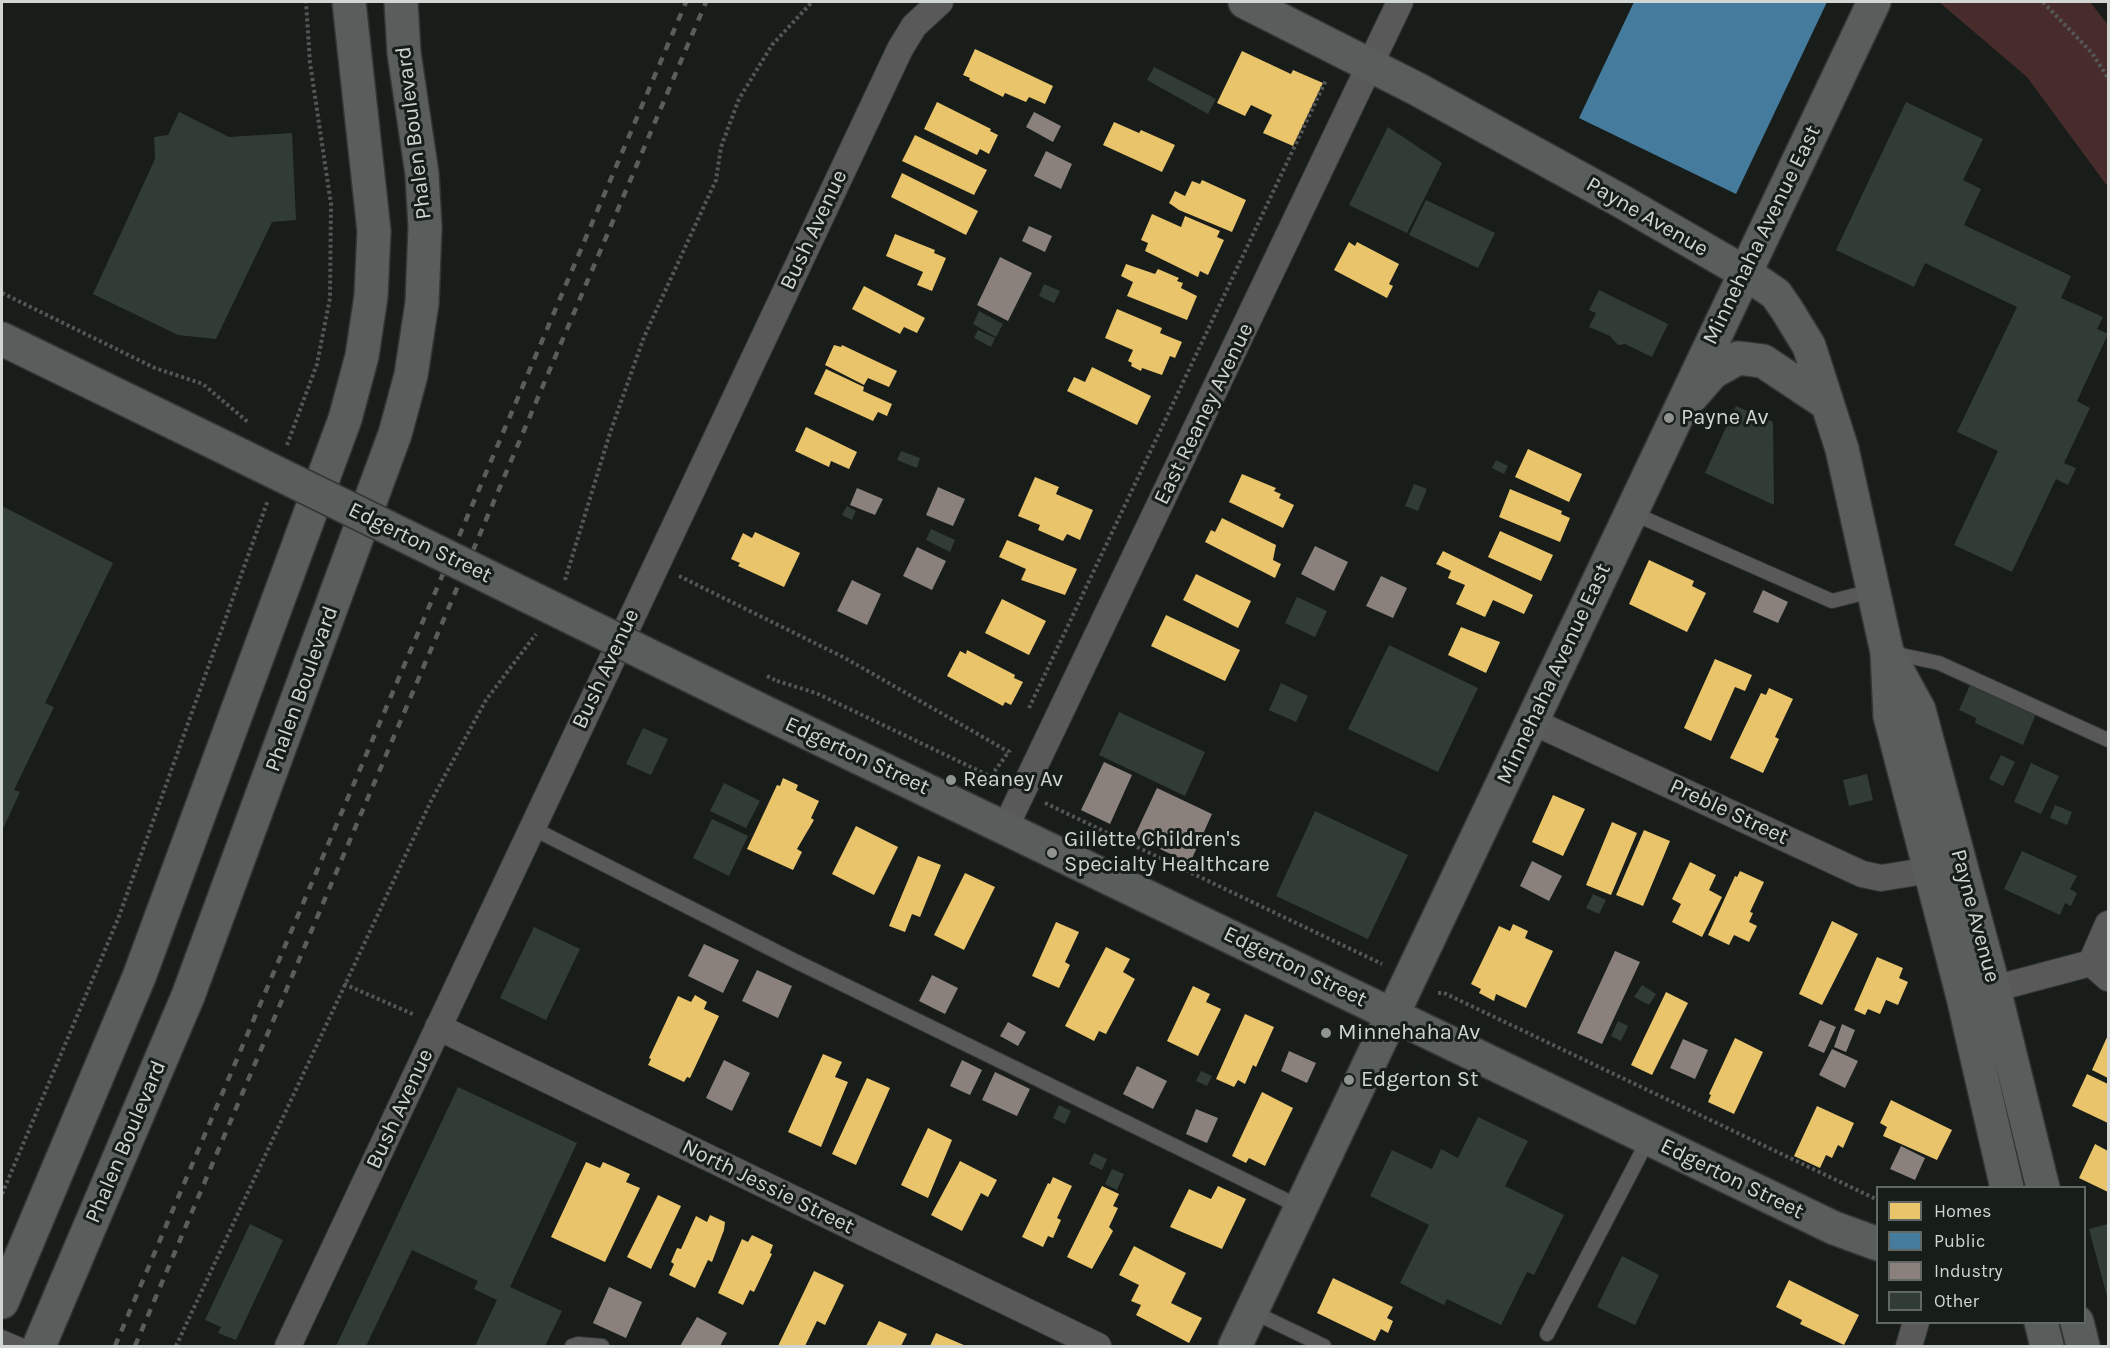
<!DOCTYPE html>
<html>
<head>
<meta charset="utf-8">
<style>
  body { margin:0 }
  #map { position:relative; width:2110px; height:1348px; overflow:hidden; background:#181d1a; font-family:Karla,sans-serif }
  canvas { display:block }
  .frame { position:absolute; inset:0; border:3px solid #d2d6d3; pointer-events:none }
  .legend { position:absolute; left:1876px; top:1186px; width:210px; height:138px; box-sizing:border-box; background:#171e1a; border:2px solid #626864; margin:0; padding:8px 10px; list-style:none; font-size:18px; color:#d2d6d3 }
  .legend li { display:flex; align-items:center; gap:12px; height:30px }
  .legend b { width:30px; border:2px solid #626864 }
</style>
</head>
<body>
<div id="map">
<canvas width="2110" height="1348"></canvas>
<div class="frame"></div>
<ul class="legend">
<li><b style="height:16px;background:#e9c46a"></b>Homes</li>
<li><b style="height:16px;background:#457b9d"></b>Public</li>
<li><b style="height:16px;background:#8a817c"></b>Industry</li>
<li><b style="height:16px;background:#323c36"></b>Other</li>
</ul>
</div>
<script>
const c = document.querySelector('canvas').getContext('2d');
c.lineJoin = 'round';
function fill(path, color) { c.fillStyle = color; c.fill(path, 'evenodd'); }
const toPath = rows => new Path2D(rows.map(r => 'M' + r).join(''));
function stroke(path, color, width, dash) { c.strokeStyle = color; c.lineWidth = width; c.lineCap = dash ? 'butt' : 'round'; c.setLineDash(dash || []); c.stroke(path); }
function drawText(font, color, halo, rows, align = 'center') {
  c.font = font + ' Karla,sans-serif'; c.lineWidth = 6; c.setLineDash([]); c.textBaseline = 'middle'; c.strokeStyle = halo; c.fillStyle = color; for (const [text, x, y, turn = 0] of rows) {
    c.save(); c.translate(x, y); c.rotate((+turn || 0) * Math.PI / 180); c.textAlign = isNaN(turn) ? turn : align; if (halo) c.strokeText(text, 0, 0); c.fillText(text, 0, 0); c.restore();
  }
}
fill(toPath([
  [1939,2,2090,2,2108,25,2108,187,2027,77]
]), '#482c2b');
fill(toPath([
  [975,49,1053,86,1045,104,1029,97,1026,102,1005,93,1003,97,969,80,970,78,963,75],
  [1242,51,1291,74,1293,70,1323,83,1293,146,1263,133,1272,115,1251,105,1245,116,1217,103],
  [937,102,991,129,990,131,998,135,989,154,980,149,977,155,924,129],
  [1114,122,1139,133,1141,130,1175,145,1162,172,1103,145],
  [915,135,987,170,974,195,902,161],
  [902,173,978,211,966,235,891,197],
  [1202,180,1246,200,1232,232,1179,210,1169,203,1175,191,1185,196,1192,181,1200,184],
  [1152,214,1181,227,1185,216,1220,231,1217,237,1224,240,1208,275,1200,271,1198,277,1145,251,1148,243,1141,240],
  [895,234,935,250,934,253,946,258,932,291,917,285,923,272,886,256],
  [1349,242,1355,246,1357,242,1399,264,1389,284,1393,286,1387,298,1334,270],
  [1126,264,1155,274,1158,269,1179,278,1177,281,1183,283,1181,288,1197,296,1187,320,1127,296,1133,282,1121,276],
  [864,286,925,318,917,333,904,327,900,334,852,309],
  [1117,309,1162,328,1160,333,1182,342,1175,358,1170,356,1162,375,1142,368,1141,371,1131,366,1132,363,1128,361,1133,350,1105,338],
  [834,345,841,347,842,345,897,371,889,387,868,378,864,385,825,365],
  [1092,367,1151,396,1137,425,1067,391,1074,377,1085,382],
  [826,369,864,387,863,391,892,404,887,416,878,412,873,421,814,394],
  [806,427,857,452,849,469,831,461,829,467,795,451],
  [1528,449,1582,474,1569,502,1515,477],
  [1242,474,1276,488,1274,491,1281,494,1279,498,1294,505,1283,528,1229,502],
  [1035,477,1059,487,1056,494,1093,510,1080,540,1067,534,1063,541,1038,530,1040,525,1018,516],
  [1510,489,1562,511,1561,514,1570,518,1560,542,1499,517],
  [1222,518,1276,545,1273,560,1281,564,1275,578,1205,542,1211,530,1215,532],
  [1500,531,1553,555,1541,581,1488,557],
  [755,532,800,553,784,587,738,566,740,563,731,559,743,533,752,538],
  [1007,540,1077,569,1065,595,1021,580,1026,569,999,557],
  [1443,551,1533,595,1524,614,1493,600,1485,617,1456,604,1465,585,1448,578,1451,571,1436,564],
  [1649,560,1694,581,1692,586,1706,593,1687,632,1629,604],
  [1196,574,1251,601,1238,628,1183,600],
  [1002,599,1046,621,1029,655,985,633],
  [1166,615,1240,650,1225,681,1151,646],
  [1461,627,1500,642,1486,673,1448,655],
  [967,650,1015,675,1014,678,1023,682,1011,705,1005,702,1003,706,947,676,960,651,966,654],
  [1715,659,1752,675,1745,691,1735,687,1711,741,1684,728],
  [1769,688,1793,699,1775,737,1779,739,1763,773,1730,758,1761,693,1766,695],
  [783,778,798,785,796,790,819,801,811,818,814,820,797,849,802,852,793,870,747,849,777,785,780,786],
  [1553,795,1585,809,1563,856,1532,842],
  [1612,822,1637,833,1611,895,1586,885],
  [856,826,898,847,874,895,832,874],
  [1644,830,1670,841,1643,906,1616,895],
  [918,856,941,865,920,917,912,914,905,932,889,926],
  [1690,862,1716,875,1709,890,1722,897,1702,937,1672,922,1681,904,1672,899],
  [1740,871,1764,882,1750,912,1753,913,1749,922,1757,926,1749,942,1734,935,1729,945,1708,935,1735,876,1737,877],
  [965,873,995,887,964,950,934,935],
  [1832,921,1858,934,1822,1005,1799,994],
  [1056,922,1079,932,1065,962,1070,965,1059,988,1032,976],
  [1513,924,1528,931,1525,938,1553,951,1526,1008,1496,994,1494,1001,1479,993,1481,989,1471,984,1499,926,1510,931],
  [1106,947,1130,959,1123,972,1135,979,1106,1034,1099,1031,1094,1041,1065,1026],
  [1877,957,1903,968,1899,978,1908,982,1898,1005,1886,1000,1880,1014,1868,1009,1865,1015,1854,1010],
  [1193,986,1210,994,1206,1002,1221,1009,1198,1056,1167,1041],
  [1666,992,1688,1003,1652,1075,1631,1065],
  [695,995,707,1002,704,1009,719,1016,690,1078,687,1077,684,1082,648,1065,651,1059,649,1058,678,996,691,1002],
  [1245,1014,1274,1027,1256,1067,1253,1065,1245,1084,1238,1080,1234,1087,1216,1079],
  [2108,1035,2108,1078,2092,1070],
  [1735,1038,1763,1052,1734,1114,1708,1102,1711,1095,1709,1094],
  [823,1054,842,1062,835,1077,848,1082,821,1147,788,1132],
  [2087,1074,2108,1084,2108,1123,2072,1106],
  [867,1078,890,1088,856,1165,832,1154],
  [1262,1092,1293,1108,1265,1166,1249,1158,1246,1163,1232,1156],
  [1891,1100,1952,1130,1937,1160,1883,1136,1887,1127,1880,1123],
  [1817,1106,1854,1123,1843,1148,1838,1145,1832,1158,1826,1155,1820,1168,1794,1156],
  [928,1128,952,1140,928,1198,901,1185],
  [2095,1144,2108,1151,2108,1192,2079,1178],
  [960,1161,997,1180,988,1197,981,1193,962,1231,931,1215],
  [586,1162,600,1168,603,1162,630,1174,626,1182,640,1188,605,1262,551,1237],
  [1053,1177,1072,1186,1057,1218,1061,1220,1053,1238,1048,1236,1043,1247,1022,1237,1048,1183,1050,1184],
  [1102,1186,1119,1194,1113,1206,1118,1208,1109,1227,1113,1231,1092,1269,1067,1257],
  [1218,1186,1246,1199,1222,1249,1170,1227,1189,1189,1211,1199],
  [658,1195,681,1206,651,1269,627,1257],
  [710,1215,725,1222,724,1230,712,1262,708,1260,695,1288,669,1275,674,1264,671,1262,677,1248,681,1249,696,1216,707,1222],
  [752,1235,773,1245,770,1253,772,1254,754,1292,750,1290,743,1305,718,1293,742,1239,748,1242],
  [1134,1246,1186,1273,1171,1303,1202,1318,1189,1343,1136,1315,1141,1305,1131,1301,1139,1285,1119,1275],
  [814,1271,844,1285,825,1325,817,1321,805,1346,778,1346],
  [1333,1278,1393,1307,1387,1318,1393,1321,1388,1333,1381,1329,1375,1341,1317,1313],
  [1789,1280,1859,1315,1844,1345,1800,1324,1802,1320,1776,1307],
  [879,1321,907,1334,901,1346,866,1346],
  [936,1333,966,1346,930,1346]
]), '#e9c46a');
fill(toPath([
  [1634,2,1827,2,1736,194,1579,118]
]), '#457b9d');
fill(toPath([
  [1034,112,1061,126,1053,142,1026,127],
  [1046,151,1072,164,1061,189,1034,176],
  [1029,226,1052,236,1045,252,1022,241],
  [1000,257,1032,273,1008,321,977,305],
  [938,487,965,499,953,526,926,515],
  [857,488,883,499,875,515,850,505],
  [1315,546,1348,562,1334,591,1301,574],
  [917,547,946,561,932,590,903,576],
  [1381,576,1407,588,1393,618,1366,606],
  [852,580,881,594,867,625,837,611],
  [1763,590,1788,602,1778,623,1753,612],
  [1104,762,1132,775,1110,824,1081,810],
  [1157,788,1212,814,1190,863,1134,837],
  [1532,861,1562,876,1549,901,1520,886],
  [704,944,739,960,723,993,688,976],
  [1615,951,1640,962,1602,1044,1577,1033],
  [757,970,792,986,778,1018,742,1001],
  [932,975,958,988,945,1014,919,1001],
  [1820,1020,1836,1027,1824,1053,1808,1046],
  [1008,1022,1026,1032,1018,1046,1000,1036],
  [1842,1024,1855,1030,1846,1052,1834,1047],
  [1683,1039,1708,1050,1695,1079,1670,1068],
  [1832,1049,1858,1061,1845,1088,1819,1075],
  [1289,1051,1316,1063,1307,1083,1281,1071],
  [724,1060,750,1073,732,1111,706,1098],
  [962,1060,982,1070,970,1095,950,1086],
  [1137,1066,1167,1081,1153,1109,1123,1094],
  [995,1072,1030,1089,1017,1116,982,1100],
  [1196,1109,1218,1118,1207,1143,1186,1134],
  [1901,1146,1925,1158,1915,1180,1890,1169],
  [609,1287,642,1302,626,1338,593,1323],
  [697,1317,727,1333,720,1346,680,1346]
]), '#8a817c');
fill(toPath([
  [1154,67,1216,99,1208,114,1147,80],
  [1906,102,1983,139,1963,180,1981,189,1964,225,2071,276,2061,298,2103,317,2097,329,2108,334,2077,401,2090,408,2064,463,2076,468,2068,485,2056,479,2012,572,1954,545,1998,451,1957,432,2017,307,1925,263,1914,287,1836,250],
  [179,112,229,137,292,133,296,220,272,222,216,339,178,335,93,294,155,159,154,137,168,135],
  [1388,127,1442,163,1407,233,1349,205],
  [1426,200,1495,233,1478,268,1409,235],
  [1044,284,1060,291,1054,303,1039,296],
  [1599,290,1668,324,1652,357,1625,344,1618,345,1610,336,1589,327,1596,313,1589,310],
  [979,311,1003,324,996,337,973,324],
  [978,330,995,338,991,347,974,338],
  [1736,406,1773,422,1774,505,1705,473],
  [901,451,920,458,917,468,897,460],
  [1496,460,1508,466,1504,474,1492,468],
  [1414,484,1427,489,1418,511,1405,506],
  [2,506,113,563,45,703,54,707,14,790,20,792,2,831],
  [847,506,856,511,852,520,842,515],
  [931,529,955,540,950,552,926,540],
  [1297,597,1327,611,1315,637,1285,623],
  [1389,645,1478,688,1438,772,1348,729],
  [1281,683,1308,696,1296,722,1269,710],
  [1970,685,2036,714,2023,745,1975,723,1976,718,1959,710],
  [1119,712,1205,752,1185,796,1099,755],
  [643,728,668,739,651,775,626,764],
  [2001,755,2015,762,2003,786,1989,779],
  [2031,763,2059,776,2041,814,2014,802],
  [1867,774,1873,800,1849,806,1843,780],
  [724,783,760,801,746,828,710,811],
  [2055,805,2072,812,2067,825,2050,818],
  [1315,811,1408,855,1368,939,1276,896],
  [712,819,748,836,729,876,693,858],
  [2022,851,2077,876,2070,889,2077,893,2071,906,2065,903,2060,915,2004,889],
  [1593,894,1606,900,1599,914,1586,908],
  [534,927,580,949,546,1020,500,998],
  [1642,985,1656,994,1649,1005,1634,997],
  [1618,1021,1628,1026,1621,1041,1611,1036],
  [1201,1071,1212,1076,1207,1086,1196,1081],
  [458,1087,577,1143,510,1287,562,1311,545,1346,475,1346,497,1300,474,1289,478,1281,412,1250,366,1346,336,1346],
  [1059,1105,1071,1111,1065,1124,1053,1118],
  [1478,1117,1528,1141,1505,1186,1564,1215,1534,1275,1527,1272,1501,1325,1447,1299,1444,1305,1400,1283,1429,1225,1370,1196,1392,1150,1432,1169,1441,1149,1458,1158],
  [1094,1153,1107,1159,1102,1170,1089,1164],
  [1112,1169,1124,1174,1117,1190,1105,1184],
  [250,1224,283,1240,236,1340,218,1333,221,1327,205,1320],
  [2108,1224,2108,1300,2089,1229],
  [1622,1256,1659,1275,1635,1325,1597,1307]
]), '#323c36');
const lane = toPath([
  [1630,512,1832,601,1872,591],
  [1892,653,1939,663,2108,740],
  [532,828,791,959,1300,1207],
  [1251,1311,1324,1346],
  [1547,1334,1649,1138],
  [2,1337,23,1346],
  [572,1346,578,1344,602,1346]
]);
const street = toPath([
  [1531,721,1862,874,1881,878,1931,870],
  [1006,826,1400,2],
  [2091,963,2108,924],
  [1978,993,2091,963,2108,978],
  [438,1027,1098,1346],
  [288,1346,900,49,914,26,940,2],
  [1909,1346,1916,1322]
]);
const secondary = toPath([
  [1245,2,1417,89,1621,201,1744,272,1776,294,1787,310,1809,346,1842,449,1887,652,1890,716,1963,997,2007,1188],
  [2,339,238,454],
  [1692,396,1713,372,1738,358,1763,361,1826,403],
  [1890,657,1919,710,1994,989,2043,1188],
  [754,707,1834,1228,1878,1244],
  [2,1302,139,977,345,419,362,356,371,296,374,231,349,2],
  [2041,1322,2047,1346],
  [2077,1322,2083,1346],
  [39,1346,188,996,395,434,411,375,422,303,425,227,422,174,404,53,401,2],
  [1235,1346,1874,2]
]);
stroke(lane, '#333634', 16);
stroke(street, '#333634', 28);
stroke(secondary, '#333634', 36);
stroke(toPath([
  [2043,2,2092,53,2108,78],
  [2,293,155,368,203,384,249,423],
  [287,445,317,364,330,298,331,204,310,63,306,2],
  [679,576,845,658,1009,752],
  [565,580,610,433,644,337,716,180,721,147,739,99,772,45,812,2],
  [777,681,816,693,998,780],
  [1029,708,1326,80],
  [991,776,1010,750],
  [1045,803,1382,964],
  [344,984,415,1015],
  [1438,993,1444,993,1878,1200],
  [2,1194,118,919,268,500],
  [176,1346,430,803,486,700,536,634]
]), '#545756', 4, [3, 3]);
stroke(lane, '#585958', 14);
stroke(street, '#585958', 26);
stroke(secondary, '#595d5b', 33);
stroke(toPath([
  [115,1346,686,2],
  [135,1346,706,2]
]), '#5a5e5b', 4.5, [8, 8]);
const secondaryBridge = toPath([
  [238,454,754,707]
]);
stroke(secondaryBridge, '#333634', 36, []);
stroke(toPath([
  [767,676,777,681]
]), '#545756', 4, [3, 3]);
stroke(secondaryBridge, '#595d5b', 33);
for (const [x, y, r, color] of [
  [1669,418,6,"#919592"],
  [951,780,6,"#919592"],
  [1052,853,6,"#919592"],
  [1326,1033,6,"#919592"],
  [1349,1080,6,"#919592"]
]) { const dot = new Path2D(); dot.arc(x, y, r, 0, 2 * Math.PI); c.fillStyle = color; c.fill(dot); stroke(dot, '#171e1a', 2); }
drawText('22px', '#d2d6d3', '#171e1a', [
  ["Phalen Boulevard",414,133,-97],
  ["Payne Avenue",1647,217,30],
  ["Bush Avenue",814,230,-65],
  ["Minnehaha Avenue East",1762,235,-64],
  ["East Reaney Avenue",1204,414,-64],
  ["Edgerton Street",420,543,26],
  ["Bush Avenue",606,669,-65],
  ["Minnehaha Avenue East",1554,674,-65],
  ["Phalen Boulevard",302,689,-70],
  ["Edgerton Street",857,756,25],
  ["Preble Street",1729,812,25],
  ["Payne Avenue",1975,916,75],
  ["Edgerton Street",1295,967,26],
  ["Bush Avenue",400,1109,-65],
  ["Phalen Boulevard",126,1142,-67],
  ["Edgerton Street",1732,1179,26],
  ["North Jessie Street",768,1187,26]
]);
drawText('22px', '#d2d6d3', '#171e1a', [
  ["Payne Av",1681,418],
  ["Reaney Av",963,780],
  ["Gillette Children's",1064,840],
  ["Specialty Healthcare",1064,865],
  ["Minnehaha Av",1338,1033],
  ["Edgerton St",1361,1080]
], 'left');
</script>
</body>
</html>
